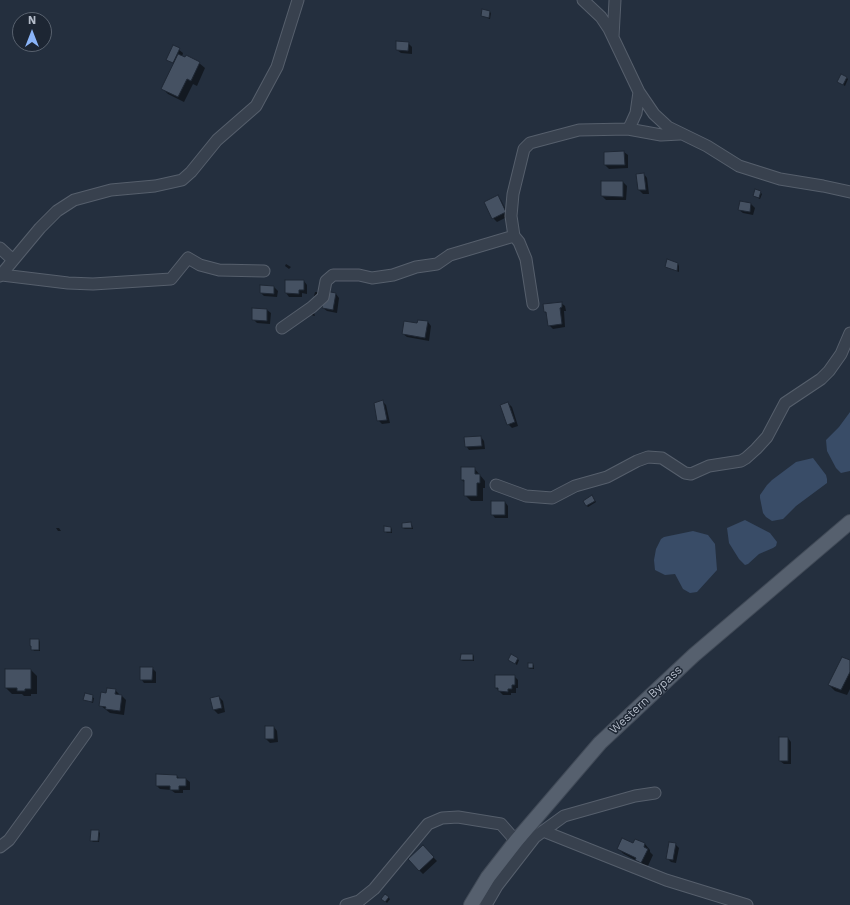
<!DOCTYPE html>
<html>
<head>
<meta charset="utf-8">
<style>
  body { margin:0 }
  #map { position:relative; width:850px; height:905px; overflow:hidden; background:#242f3e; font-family:"Work Sans",sans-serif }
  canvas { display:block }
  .north { position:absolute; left:12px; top:12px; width:40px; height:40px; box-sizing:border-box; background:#1d2633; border:1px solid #59626f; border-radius:50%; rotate:0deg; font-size:11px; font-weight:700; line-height:16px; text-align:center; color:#b4bcc9 }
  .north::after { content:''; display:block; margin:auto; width:14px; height:18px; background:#8ab4f8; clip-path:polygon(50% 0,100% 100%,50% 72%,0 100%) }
</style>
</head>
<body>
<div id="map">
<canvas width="850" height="905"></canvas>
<div class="north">N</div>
</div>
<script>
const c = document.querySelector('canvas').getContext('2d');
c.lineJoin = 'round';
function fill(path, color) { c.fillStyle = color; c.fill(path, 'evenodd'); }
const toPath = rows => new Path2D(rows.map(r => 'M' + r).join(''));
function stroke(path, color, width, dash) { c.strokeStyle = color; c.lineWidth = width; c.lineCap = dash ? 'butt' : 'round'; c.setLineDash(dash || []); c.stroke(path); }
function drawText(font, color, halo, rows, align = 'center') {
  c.font = font + ' "Work Sans",sans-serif'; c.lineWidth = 3; c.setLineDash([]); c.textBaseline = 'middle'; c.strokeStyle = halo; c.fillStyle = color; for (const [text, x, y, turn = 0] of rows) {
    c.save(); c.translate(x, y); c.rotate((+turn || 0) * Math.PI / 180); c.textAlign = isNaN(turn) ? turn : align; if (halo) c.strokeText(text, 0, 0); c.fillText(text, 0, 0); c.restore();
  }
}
fill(toPath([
  [850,412,850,471,841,473,836,468,827,451,826,440,839,427],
  [813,458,826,475,827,479,827,483,796,506,783,519,772,521,766,517,763,513,760,498,760,495,767,485,772,480,796,462],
  [745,520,770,533,777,542,776,546,773,548,759,554,748,564,745,565,739,559,729,543,727,528],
  [693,531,708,535,715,544,717,570,697,592,690,593,683,589,675,574,665,575,655,570,654,560,656,549,661,539,664,537]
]), '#394c67');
fill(toPath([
  [490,12,491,13,490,19,482,16],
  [408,43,412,47,412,54,401,53,397,50],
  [174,46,183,53,182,57,199,63,205,68,197,86,193,84,184,102,168,94,162,88,174,64,167,59],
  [847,78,848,79,845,86,840,83],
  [605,152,624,152,628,155,628,168,609,169,605,165],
  [644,174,647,178,649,194,643,194,639,190,637,175],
  [623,182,627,186,626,200,606,200,602,196],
  [760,192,762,194,760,199,754,196],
  [497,197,501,200,509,216,497,222,493,218],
  [741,202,751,204,755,208,753,215,743,213,739,210],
  [286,264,291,267,289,269,285,266],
  [678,264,679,266,679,272,667,267],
  [304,281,307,285,307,294,302,293,302,297,289,297,286,293],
  [274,287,278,291,277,297,264,296,261,293],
  [315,292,319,292,316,297,314,296],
  [336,294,339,298,337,313,327,311,323,308],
  [561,303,565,306,566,311,564,311,565,327,553,329,549,325,548,315,545,312],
  [267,310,271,313,270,324,257,323,253,319],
  [310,312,314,313,315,316,311,315],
  [428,322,431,326,429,341,407,337,403,334,418,324],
  [383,402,386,405,390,423,382,424,378,420],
  [508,403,512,407,518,426,512,428,508,424],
  [481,437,484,441,485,449,469,450,466,446],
  [474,468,485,481,485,488,483,488,483,501,471,501,465,495,465,483,462,480],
  [592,496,596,502,588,507,586,505],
  [505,502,508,506,508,518,495,518,492,514],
  [411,523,412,525,413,529,405,529,403,528],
  [56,528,59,528,61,531,58,531],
  [391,528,392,529,392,533,387,533,385,531],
  [39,640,40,642,40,651,34,651,32,647],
  [473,655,474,656,474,661,463,661,461,660],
  [512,655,519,660,517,665,511,661],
  [850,661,850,689,847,695,835,691,829,685],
  [533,664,534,666,534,669,530,669,529,668],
  [152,668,156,672,156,683,144,683,141,679],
  [6,670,31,670,37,676,37,694,31,694,31,696,24,696,22,694,12,694,6,688],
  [514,676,518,680,518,688,516,688,516,693,511,693,511,695,503,695,496,688],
  [115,690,119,694,119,696,122,696,126,700,124,715,110,713,100,705],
  [86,695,94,698,93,703,84,699],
  [219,697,223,701,225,712,218,714,214,710,212,699],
  [266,727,274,727,277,731,278,742,270,743,266,739],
  [788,738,791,742,791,764,784,764,780,761],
  [177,776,180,779,186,779,190,782,190,790,183,790,183,793,175,793,171,790,160,789,157,786],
  [98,831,100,833,99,842,93,842,91,840],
  [634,844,645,844,650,850,650,852,653,855,647,868,642,866,637,861,624,854,618,849],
  [675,844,679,848,676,863,671,862,667,858],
  [423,847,437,861,423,874,409,860],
  [385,895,390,899,387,903,383,899]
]), '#0007');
const building = toPath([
  [482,9,490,11,489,18,481,16,482,9],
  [396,41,409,42,408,51,396,50,396,41],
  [173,45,180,48,173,63,166,60,173,45],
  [178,54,185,57,186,55,200,62,191,81,187,79,178,97,161,89,178,54],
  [841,74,847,77,843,85,837,82,841,74],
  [624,151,625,165,604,165,604,152,624,151],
  [644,173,646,190,638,190,636,174,644,173],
  [601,181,623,181,623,197,601,196,601,181],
  [755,189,761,191,759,198,753,196,755,189],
  [498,195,506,212,492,219,484,202,498,195],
  [740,201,751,203,750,212,738,210,740,201],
  [667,259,678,263,677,271,665,267,667,259],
  [285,280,304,280,304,290,299,290,299,294,285,293,285,280],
  [260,285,274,286,274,294,260,293,260,285],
  [325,291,336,293,333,310,322,308,325,291],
  [562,302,562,307,560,308,562,324,548,326,546,312,544,312,543,304,562,302],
  [252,308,267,309,267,321,252,320,252,308],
  [418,320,428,321,425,338,402,334,404,321,417,323,418,320],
  [383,400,387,420,377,421,374,403,383,400],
  [508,402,515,422,507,425,500,405,508,402],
  [481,436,482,446,465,447,464,437,481,436],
  [461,467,475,467,475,474,480,474,480,483,477,483,477,496,464,496,464,480,461,480,461,467],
  [592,495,595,501,586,506,583,501,592,495],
  [491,501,505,501,505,515,491,515,491,501],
  [411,522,412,528,402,528,402,523,411,522],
  [384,526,391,527,391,532,384,532,384,526],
  [30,639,39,639,39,650,31,650,31,646,30,646,30,639],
  [461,654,473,654,473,660,460,660,461,654],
  [511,654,518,658,515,664,508,660,511,654],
  [842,657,850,660,850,672,841,690,828,685,842,657],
  [528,663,533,663,533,668,528,668,528,663],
  [140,667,153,667,152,680,140,680,140,667],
  [5,669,31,669,31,689,25,689,25,691,17,691,17,688,5,688,5,669],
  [495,675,515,675,515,685,512,685,512,689,508,689,508,692,498,691,498,688,495,688,495,675],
  [107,688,116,689,115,694,122,695,120,711,105,709,106,707,99,706,101,692,106,693,107,688],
  [85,693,93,695,92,702,83,700,85,693],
  [219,696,222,708,213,710,210,698,219,696],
  [265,726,274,726,274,739,265,739,265,726],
  [779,737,788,737,788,761,779,761,779,737],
  [156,774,177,775,177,778,186,778,186,786,179,786,179,790,170,790,170,786,156,786,156,774],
  [91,830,99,830,98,841,90,841,91,830],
  [622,838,633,843,635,839,645,843,644,847,648,849,641,863,635,860,636,858,617,849,622,838],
  [669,842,676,843,673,860,666,859,669,842],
  [423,845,434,857,419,871,408,859,423,845],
  [385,894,389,897,385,902,381,899,385,894]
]);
fill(building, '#455162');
stroke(building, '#1f2835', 1);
const minor = toPath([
  [583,0,601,17,609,29,639,92,654,114,668,127,707,146,739,166,780,179,823,186,850,192],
  [613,37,615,0],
  [628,129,661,135,680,134],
  [0,248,13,260],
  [2,275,68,283,93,284,171,279,188,258,200,265,219,270,264,271],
  [0,276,40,228,57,211,74,200,111,190,155,186,182,180,191,172,217,140,256,106,277,67,298,0],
  [533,304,526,259,519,242,514,236,511,216,513,194,524,149,530,143,579,130,628,129,631,124,636,113,639,92],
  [282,328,312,307,323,297,326,281,333,275,359,275,372,278,393,275,416,267,437,264,450,255,514,236],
  [496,485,526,496,552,498,575,486,607,477,637,461,648,457,662,458,685,473,691,474,709,466,741,461,746,458,756,449,767,437,785,403,821,379,829,371,841,354,850,333],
  [543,831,666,880,747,905],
  [0,847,9,840,49,785,86,733],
  [346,905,359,901,374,889,428,824,442,818,458,817,501,824,516,841],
  [486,905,497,886,535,837,564,816,635,796,655,793]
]);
const major = toPath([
  [471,905,488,877,516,841,600,743,694,655,850,522]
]);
stroke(minor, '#565f6c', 13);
stroke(major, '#414a57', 16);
stroke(minor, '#38414e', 11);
stroke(major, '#56606e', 14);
drawText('12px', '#b4bcc9', '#1d2633', [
  ["Western Bypass",646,700,-43]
]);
</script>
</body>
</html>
